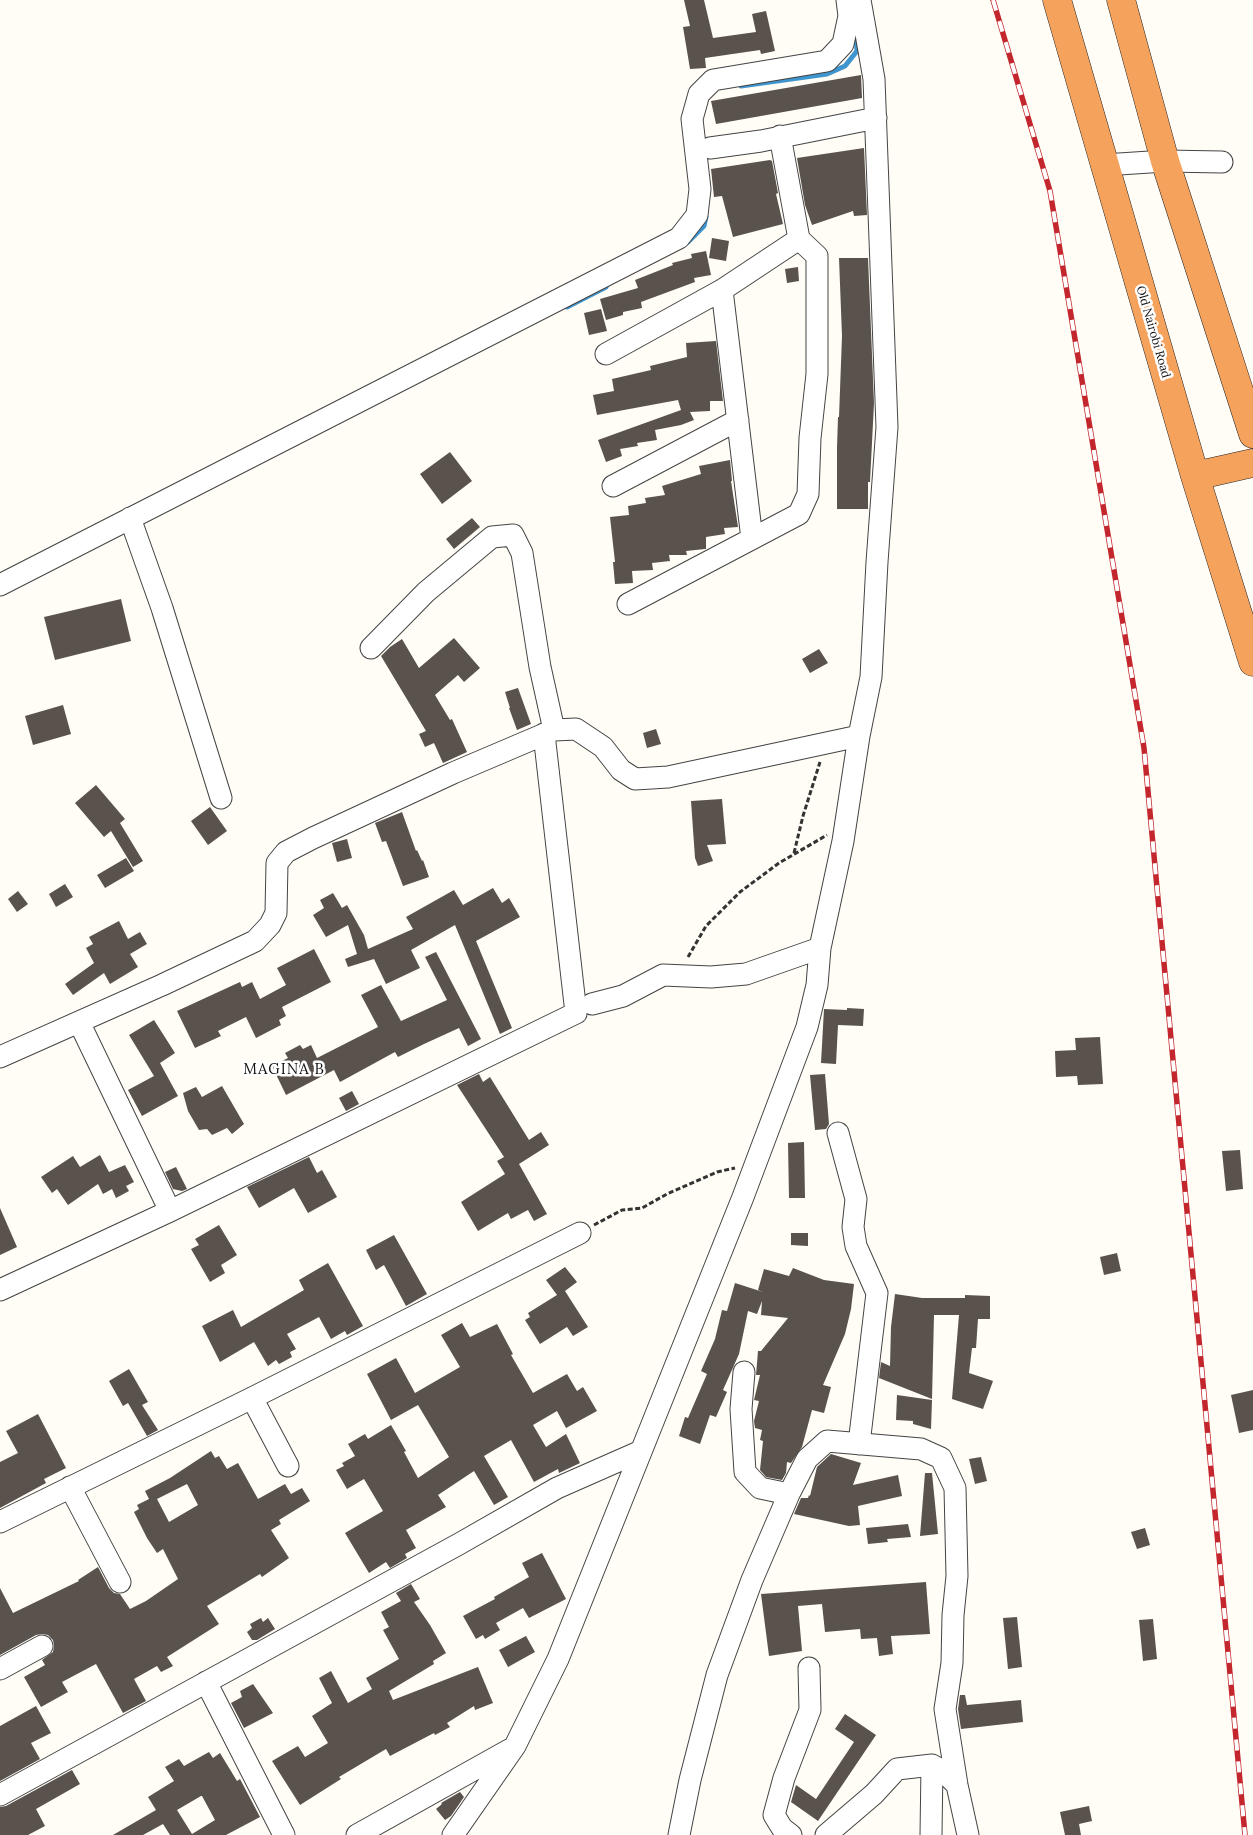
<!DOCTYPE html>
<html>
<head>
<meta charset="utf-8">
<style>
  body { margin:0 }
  canvas { display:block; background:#fffdf5 }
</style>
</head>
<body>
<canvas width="1253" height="1835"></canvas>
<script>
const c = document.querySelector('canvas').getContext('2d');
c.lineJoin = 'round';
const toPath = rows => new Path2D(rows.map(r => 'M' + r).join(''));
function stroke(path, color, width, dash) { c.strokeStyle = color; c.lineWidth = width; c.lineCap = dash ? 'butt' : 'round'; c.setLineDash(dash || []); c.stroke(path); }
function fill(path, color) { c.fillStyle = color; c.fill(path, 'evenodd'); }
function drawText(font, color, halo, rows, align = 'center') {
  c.font = font + ' Lora,serif'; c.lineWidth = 5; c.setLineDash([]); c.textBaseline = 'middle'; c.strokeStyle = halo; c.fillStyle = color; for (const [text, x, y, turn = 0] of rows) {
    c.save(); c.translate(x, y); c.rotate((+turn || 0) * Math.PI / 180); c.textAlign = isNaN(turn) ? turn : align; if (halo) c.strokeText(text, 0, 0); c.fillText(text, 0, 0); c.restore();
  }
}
stroke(toPath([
  [741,86,827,74,845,66,857,51,856,35],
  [688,242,704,226,706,217],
  [567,307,606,287]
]), '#3f96cf', 5);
fill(toPath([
  [684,0,704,0,713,38,756,32,752,14,766,11,775,51,761,54,760,50,705,58,706,68,690,69,683,27,690,26],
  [861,75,862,98,716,124,711,101],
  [864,148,867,215,854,216,853,211,812,225,805,205,797,158],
  [770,160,772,161,778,193,776,194,783,224,733,237,722,196,714,197,711,169],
  [712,238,729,241,726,261,709,258],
  [706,251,711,275,694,278,695,282,641,302,642,308,623,312,623,315,606,320,600,299,638,288,635,280,673,265,672,263,692,258,691,254],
  [839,258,868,258,874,403,870,482,868,482,868,509,837,509,837,448,838,417,839,417,842,336],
  [798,267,799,281,787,283,785,269],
  [601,309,607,331,589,335,584,313],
  [716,341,723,401,710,401,710,411,690,412,694,420,681,425,655,430,657,440,637,443,638,446,620,449,622,456,606,462,598,440,681,410,678,400,597,415,593,395,614,391,612,379,651,370,650,366,687,357,686,343],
  [450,452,472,481,442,504,420,474],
  [730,460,732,481,731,481,738,527,724,528,725,534,706,537,706,549,705,549,686,551,687,555,669,555,670,561,652,563,653,570,632,571,633,583,615,584,613,562,615,562,610,517,629,515,628,506,646,503,645,498,665,495,662,486,701,474,699,466],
  [472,518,480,527,454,549,446,539],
  [121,599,131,641,55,660,44,617],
  [454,638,480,668,464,682,458,675,435,695,450,720,452,719,467,752,443,763,434,743,425,747,419,734,426,731,381,656,390,647,402,639,419,668],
  [819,649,828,663,810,673,802,659],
  [518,688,531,724,517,730,509,708,510,708,505,692],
  [63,705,71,734,33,745,25,716],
  [656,729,661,744,647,748,643,733],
  [96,785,125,819,120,823,143,861,133,867,111,831,104,837,75,803],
  [722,799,726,844,707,845,713,861,698,866,695,858,691,801],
  [210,807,227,831,208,845,191,821],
  [402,812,416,851,417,850,422,861,423,860,429,877,403,886,386,841,382,842,375,823],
  [347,839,352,858,337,862,332,843],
  [126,858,134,871,105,888,97,875],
  [65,884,73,897,56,907,49,894],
  [493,888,502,903,509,898,520,917,476,941,512,1028,500,1034,455,925,411,950,420,968,386,984,374,959,348,967,345,959,357,954,348,925,326,937,313,915,324,908,320,900,333,893,342,908,347,905,364,935,368,949,413,929,406,917,454,890,463,905],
  [18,891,28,904,17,912,8,899],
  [119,921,128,939,140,932,147,944,130,954,138,967,110,984,104,973,73,995,65,984,94,963,86,948,93,944,89,937],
  [314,949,331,982,282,1007,286,1016,279,1020,281,1025,256,1038,246,1017,218,1031,221,1036,195,1048,177,1011,240,982,242,987,252,982,260,999,286,985,277,968],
  [436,952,481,1039,468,1046,459,1028,424,1044,398,1057,395,1052,340,1082,334,1070,286,1095,272,1066,288,1058,285,1053,300,1045,303,1049,311,1045,317,1058,378,1027,361,995,381,985,401,1021,447,1000,425,957],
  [847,1008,864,1009,863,1026,838,1025,836,1064,821,1063,824,1009,847,1010],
  [154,1020,175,1053,160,1063,178,1096,142,1116,128,1090,154,1076,129,1035],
  [1100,1037,1103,1084,1078,1085,1077,1076,1056,1077,1055,1051,1076,1050,1075,1038],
  [479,1074,483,1082,490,1077,529,1140,541,1132,549,1145,519,1164,547,1214,534,1221,528,1210,511,1219,508,1213,478,1231,461,1202,505,1174,497,1161,504,1157,457,1085],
  [825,1074,829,1124,826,1129,815,1130,810,1075],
  [222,1086,244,1124,232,1134,227,1128,212,1135,207,1129,199,1130,188,1111,183,1093,196,1087,202,1097],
  [352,1091,359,1104,346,1111,339,1098],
  [804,1142,805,1198,789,1198,788,1143],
  [1240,1150,1243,1189,1226,1191,1222,1151],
  [100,1155,109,1172,125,1165,134,1182,126,1186,129,1191,116,1198,112,1189,103,1194,98,1184,68,1205,57,1189,52,1193,41,1177,73,1156,80,1167],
  [309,1157,317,1173,322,1170,337,1197,308,1213,294,1188,259,1208,247,1187],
  [176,1167,187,1189,182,1191,173,1189,165,1172],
  [0,1208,17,1247,0,1255],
  [219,1225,237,1255,221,1265,225,1273,210,1282,191,1249,199,1245,195,1239],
  [791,1233,808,1233,808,1246,791,1245],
  [394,1235,427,1294,406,1306,384,1265,376,1270,366,1250],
  [1117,1253,1121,1271,1104,1275,1100,1257],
  [328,1263,363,1326,347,1335,345,1331,331,1339,319,1317,287,1334,296,1349,290,1352,292,1357,279,1364,276,1360,268,1366,254,1342,220,1362,202,1326,233,1310,241,1327,304,1290,299,1280],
  [565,1267,577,1282,565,1291,588,1327,573,1336,567,1327,540,1344,525,1320,530,1317,528,1313,557,1295,546,1280],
  [793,1268,824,1280,854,1284,851,1309,845,1334,823,1385,831,1387,824,1413,812,1410,802,1447,791,1463,787,1462,786,1473,782,1480,766,1477,760,1470,763,1441,760,1440,762,1430,755,1428,754,1421,759,1401,754,1400,760,1375,756,1375,758,1351,761,1351,788,1318,761,1315,762,1301,757,1314,748,1311,739,1354,723,1390,727,1392,716,1417,710,1415,700,1444,679,1436,685,1417,688,1418,707,1374,701,1371,715,1339,722,1310,727,1311,735,1283,763,1292,758,1290,764,1269,789,1276],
  [895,1294,922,1298,965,1298,965,1295,990,1296,990,1319,978,1319,976,1348,972,1348,969,1373,993,1381,983,1409,952,1399,959,1315,934,1315,932,1399,879,1378,881,1362,890,1366,891,1327],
  [462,1323,470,1337,497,1324,513,1354,511,1355,533,1393,567,1374,577,1391,583,1387,597,1411,566,1428,557,1411,533,1425,546,1447,566,1434,580,1463,559,1473,558,1469,534,1482,511,1440,484,1456,508,1497,494,1505,474,1471,438,1495,446,1507,406,1530,416,1548,405,1554,407,1558,390,1568,386,1562,369,1573,345,1533,383,1511,364,1479,347,1489,336,1470,344,1466,342,1463,355,1456,348,1444,365,1434,368,1439,391,1425,406,1451,404,1452,418,1478,449,1457,418,1405,391,1420,367,1374,396,1358,415,1393,460,1367,441,1335],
  [129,1369,148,1402,142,1405,158,1430,147,1436,128,1403,123,1406,109,1381],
  [1253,1390,1253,1430,1239,1433,1231,1395],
  [897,1395,932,1400,931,1429,913,1424,913,1421,896,1420],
  [38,1414,66,1468,44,1479,46,1483,0,1508,0,1462,18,1453,6,1431],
  [211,1451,215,1458,219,1456,227,1469,238,1463,258,1499,285,1484,291,1494,302,1488,310,1501,279,1520,281,1524,271,1530,289,1558,262,1577,260,1574,207,1606,219,1624,167,1657,173,1666,161,1672,157,1666,134,1679,146,1701,123,1713,96,1664,62,1682,68,1692,41,1707,24,1677,45,1665,42,1660,53,1652,54,1646,53,1640,48,1635,42,1634,36,1635,0,1655,0,1588,13,1613,79,1581,78,1580,98,1567,109,1588,114,1593,120,1594,130,1609,146,1601,178,1579,163,1549,157,1553,147,1538,134,1512,139,1509,137,1505,149,1499,145,1491,170,1478],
  [187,1484,198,1505,169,1522,157,1499],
  [831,1454,861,1463,853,1485,898,1475,902,1496,858,1506,860,1525,849,1526,794,1514,801,1498,808,1498,809,1495,810,1496,817,1467],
  [981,1457,987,1481,975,1484,969,1459],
  [925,1473,932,1473,938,1534,920,1536],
  [908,1524,911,1537,887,1539,888,1542,868,1544,866,1528],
  [1145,1528,1150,1545,1137,1549,1131,1532],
  [542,1553,566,1599,529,1618,523,1608,496,1623,500,1630,485,1639,483,1635,476,1639,463,1616,495,1599,494,1597,529,1577,522,1563],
  [926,1582,930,1634,891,1636,893,1654,879,1656,877,1638,861,1639,860,1629,825,1632,822,1604,798,1606,802,1651,769,1656,761,1594],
  [411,1584,420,1599,414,1602,430,1625,446,1653,433,1661,434,1664,389,1691,393,1700,478,1667,493,1703,475,1710,474,1706,447,1723,450,1727,435,1735,434,1733,390,1756,386,1749,339,1777,341,1779,300,1805,272,1761,298,1746,305,1757,328,1743,312,1716,332,1703,319,1678,331,1671,348,1703,372,1689,366,1678,399,1659,383,1630,389,1627,381,1612,401,1601,396,1593],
  [1017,1617,1022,1667,1008,1669,1003,1618],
  [261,1618,263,1622,268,1618,275,1629,257,1640,252,1640,247,1632,252,1628,250,1624],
  [1153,1619,1157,1659,1143,1661,1139,1620],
  [526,1636,535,1652,508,1667,499,1650],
  [253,1684,273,1713,244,1728,231,1703,242,1697,240,1691],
  [960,1695,965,1695,967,1705,1021,1700,1023,1722,961,1729,958,1709],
  [36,1706,51,1733,31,1743,40,1759,0,1781,0,1726],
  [845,1714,876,1735,818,1821,791,1802,796,1785,816,1799,854,1742,835,1729],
  [209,1752,213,1758,220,1753,237,1781,240,1779,260,1817,226,1835,170,1835,163,1824,143,1835,113,1835,156,1810,148,1797,174,1781,165,1767,179,1759,184,1766],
  [201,1796,202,1796,215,1820,192,1834,177,1810],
  [72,1770,80,1784,36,1809,45,1826,28,1835,0,1835,0,1807,6,1806],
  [460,1792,464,1797,451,1816,445,1820,436,1809,442,1804,441,1803],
  [1089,1806,1092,1821,1079,1824,1081,1835,1065,1835,1060,1812]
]), '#5a524d');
const minor = toPath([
  [710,148,761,141,876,118],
  [1104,165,1165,161,1222,162],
  [722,290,752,539],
  [606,354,722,290,799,239],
  [613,486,738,420],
  [130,518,162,608,221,798],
  [0,585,679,238,697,215,700,189,692,119,699,94,713,80,827,61,843,44,849,16,847,0],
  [628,604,799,514,808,494,810,438,817,374,817,256,799,239,780,136],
  [371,648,426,592,492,537,513,535,522,553,540,667,554,730],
  [592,1004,623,996,663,975,711,977,746,974,820,948],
  [79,1022,170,1211],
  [0,1057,162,985,255,941,270,925,276,913,277,863,286,852,313,838,453,773,554,730,576,729,603,747,621,770,635,779,668,777,859,736],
  [838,1133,856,1199,853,1227,856,1246,877,1293,859,1444],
  [0,1290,170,1211,576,1013,544,734],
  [744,1372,741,1409,745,1472,760,1488,789,1494],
  [252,1398,288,1466],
  [70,1487,120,1582],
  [0,1522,252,1398,580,1233],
  [0,1669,42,1646],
  [206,1682,284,1835],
  [0,1795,459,1544,557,1488,641,1451],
  [357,1835,509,1750],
  [453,1835,515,1746,558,1659,743,1197,807,1027,817,985,820,948,843,841,859,736,871,677,877,562,887,427,874,79,860,0],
  [679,1835,690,1780,717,1675,752,1580,789,1494,807,1459,827,1441,921,1449,941,1458,955,1488,957,1576,953,1615,952,1663,945,1709,957,1785,968,1835],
  [791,1835,782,1828,774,1815,784,1778,810,1710,809,1668],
  [826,1835,874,1794,897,1769,932,1765,943,1771,957,1785],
  [931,1835,932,1765]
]);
const highway = toPath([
  [1057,0,1195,476,1253,662],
  [1121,0,1165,161,1253,434],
  [1195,476,1253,463]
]);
stroke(minor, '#444', 23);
stroke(highway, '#222', 29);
stroke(toPath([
  [794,853,803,816,820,762],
  [688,957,706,926,740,892,779,863,827,835],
  [594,1225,622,1210,642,1208,667,1194,717,1172,735,1168]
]), '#333', 3, [5, 2.5]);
stroke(minor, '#fff', 21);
stroke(highway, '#f5a25d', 28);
const rail = toPath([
  [993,0,1050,191,1144,748,1245,1835]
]);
stroke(rail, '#c4262e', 5.5);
stroke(rail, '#fff', 4, [11]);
drawText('12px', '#111', '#fff', [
  ["Old Nairobi Road",1153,332,74]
]);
c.letterSpacing = '1px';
drawText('15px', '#111', '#fff', [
  ["MAGINA B",284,1070]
]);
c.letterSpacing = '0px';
</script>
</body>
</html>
